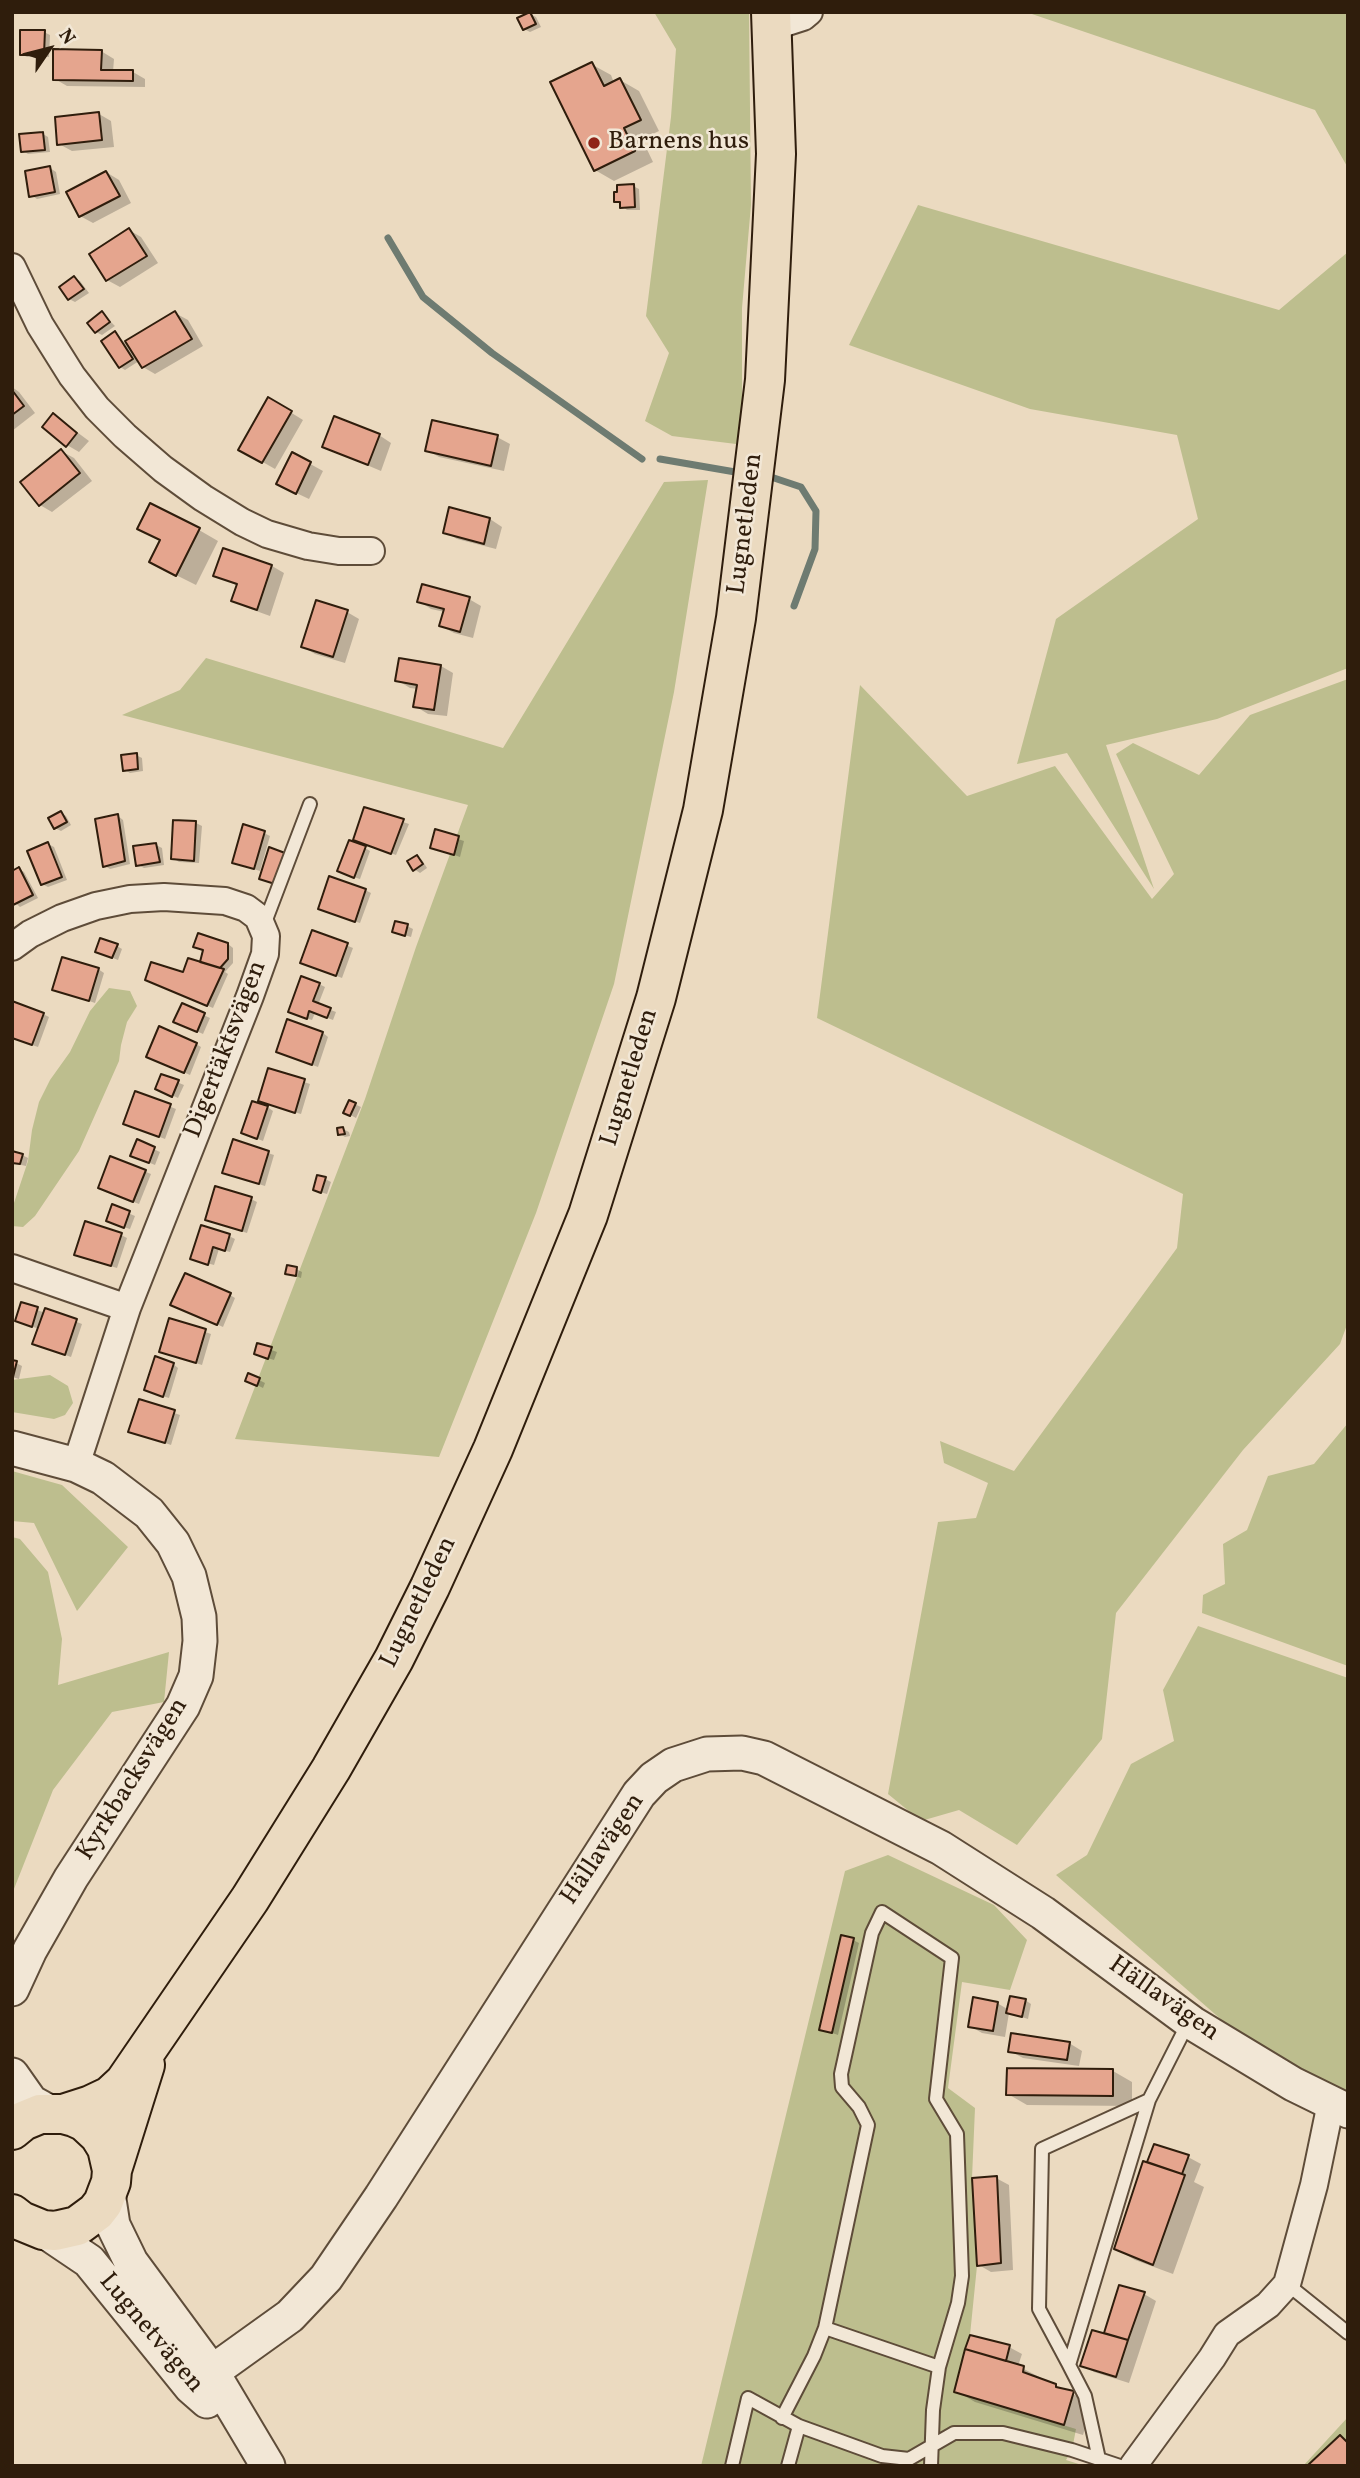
<!DOCTYPE html>
<html>
<head>
<meta charset="utf-8">
<style>
  body { margin:0 }
  #map { position:relative; width:1360px; height:2478px; overflow:hidden; background:#ebdac0; font-family:Vollkorn,serif }
  canvas { display:block }
  .frame { position:absolute; inset:0; border:14px solid #2f1d0c; pointer-events:none }
  .north { position:absolute; left:14px; top:14px; width:70px; height:70px; -webkit-text-stroke:5px #f2e7d6; paint-order:stroke; rotate:55deg; font-size:19px; font-weight:700; line-height:28px; text-align:center; color:#2f1d0c }
  .north::after { content:''; display:block; margin:auto; width:24px; height:32px; background:#2f1d0c; clip-path:polygon(50% 0,100% 100%,50% 72%,0 100%) }
</style>
</head>
<body>
<div id="map">
<canvas width="1360" height="2478"></canvas>
<div class="frame"></div>
<div class="north">N</div>
</div>
<script>
const c = document.querySelector('canvas').getContext('2d');
c.lineJoin = 'round';
function fill(path, color) { c.fillStyle = color; c.fill(path, 'evenodd'); }
const toPath = rows => new Path2D(rows.map(r => 'M' + r).join(''));
function stroke(path, color, width, dash) { c.strokeStyle = color; c.lineWidth = width; c.lineCap = dash ? 'butt' : 'round'; c.setLineDash(dash || []); c.stroke(path); }
function drawText(font, color, halo, rows, align = 'center') {
  c.font = font + ' Vollkorn,serif'; c.lineWidth = 5; c.setLineDash([]); c.textBaseline = 'middle'; c.strokeStyle = halo; c.fillStyle = color; for (const [text, x, y, turn = 0] of rows) {
    c.save(); c.translate(x, y); c.rotate((+turn || 0) * Math.PI / 180); c.textAlign = isNaN(turn) ? turn : align; if (halo) c.strokeText(text, 0, 0); c.fillText(text, 0, 0); c.restore();
  }
}
fill(toPath([
  [654,12,749,12,751,205,742,308,742,422,736,444,672,436,645,421,669,353,646,316,671,117,676,49],
  [1026,12,1348,12,1348,168,1315,110],
  [918,205,1279,310,1348,252,1348,668,1217,719,1106,745,1154,889,1067,753,1017,764,1056,619,1198,519,1177,435,1030,409,849,345],
  [708,480,674,692,614,984,536,1213,439,1457,235,1439,365,1099,416,947,468,805,122,715,180,690,206,658,503,748,664,482],
  [1348,679,1348,1322,1340,1344,1243,1450,1116,1613,1102,1739,1017,1845,959,1810,921,1821,888,1794,938,1522,976,1518,988,1483,944,1463,940,1441,1014,1471,1177,1248,1183,1194,817,1018,860,685,967,796,1055,766,1152,899,1174,874,1116,754,1133,743,1199,775,1250,715],
  [109,988,130,991,137,1006,127,1022,121,1045,119,1061,79,1151,35,1216,23,1227,12,1226,12,1209,28,1161,32,1130,39,1102,50,1080,70,1052,90,1011],
  [50,1375,68,1386,73,1403,65,1415,54,1419,12,1412,12,1380],
  [1348,1423,1348,1666,1202,1613,1203,1595,1225,1584,1223,1544,1247,1530,1268,1476,1314,1464],
  [12,1471,62,1485,128,1547,77,1611,34,1523,12,1521],
  [12,1537,20,1539,48,1572,62,1639,58,1685,169,1652,164,1702,112,1712,53,1790,12,1894],
  [1198,1626,1348,1678,1348,2093,1240,2036,1056,1875,1087,1855,1131,1764,1174,1741,1163,1690],
  [888,1855,994,1905,1027,1940,1010,1990,962,1982,948,2088,975,2108,972,2178,977,2266,970,2335,954,2392,1076,2429,1072,2450,1066,2460,1085,2466,701,2466,845,1871],
  [1348,2417,1348,2466,1303,2466]
]), '#bdbe8e');
fill(toPath([
  [530,14,536,17,541,27,530,32,524,29],
  [44,32,50,35,49,57,27,57,21,54],
  [101,51,114,59,113,72,133,72,145,79,145,87,67,86,55,79],
  [591,64,611,75,614,83,620,80,639,91,659,131,642,139,653,162,614,181,595,170],
  [99,114,111,121,114,147,72,151,59,144],
  [43,134,48,137,50,152,28,154,23,151],
  [50,168,56,172,60,194,37,199,31,195],
  [106,172,119,180,131,203,93,223,80,216],
  [633,186,639,189,640,210,627,210,616,201,619,194],
  [129,230,141,237,158,263,120,287,107,280],
  [75,278,80,281,89,293,75,302,69,299,61,287],
  [102,313,115,326,102,335,96,332],
  [175,313,188,320,203,346,155,374,143,367,139,361,125,370,120,367,115,333,125,343],
  [12,387,19,392,35,413,12,431],
  [269,399,303,420,275,469,240,449],
  [54,415,89,441,79,452,67,445],
  [379,435,391,443,381,471,324,447],
  [497,437,510,444,504,471,439,457,427,450],
  [61,451,74,458,92,481,52,512,40,505],
  [292,454,323,471,309,499,290,490],
  [490,519,502,527,496,549,457,539,445,532],
  [199,530,218,541,196,585,170,572,162,540],
  [224,550,272,566,284,573,270,616,245,607,233,600,238,586,215,575],
  [469,599,481,606,473,638,454,633,441,626,445,612,431,609,419,601],
  [347,612,359,619,345,663,315,654,303,647],
  [441,666,453,673,447,716,428,714,415,706,418,689,410,688,397,680],
  [136,755,142,758,143,771,130,773,125,770],
  [365,809,409,824,396,855,361,842],
  [61,813,66,816,71,825,61,831,55,828],
  [118,816,123,820,130,864,110,869,105,866],
  [175,822,196,823,202,826,199,863,179,862,173,858],
  [436,832,464,841,460,857,432,847],
  [264,833,270,836,260,871,240,865],
  [48,844,54,847,67,880,48,887,42,884],
  [156,845,162,848,164,865,144,868,138,865],
  [365,848,370,851,360,879,344,874],
  [417,857,422,860,427,868,420,873,414,869],
  [19,869,24,872,38,898,20,907,12,900,12,873],
  [365,890,371,893,360,923,326,912],
  [407,926,413,929,411,937,394,932],
  [313,932,353,948,342,978,308,965],
  [228,944,233,948,233,963,225,972,228,974,213,1008,152,982,184,974],
  [117,946,122,949,118,960,103,954],
  [98,969,104,973,95,1003,54,989],
  [319,984,325,987,318,1005,336,1012,333,1020,315,1013,312,1020,296,1015],
  [182,1005,210,1018,203,1034,181,1024],
  [43,1014,49,1017,38,1047,12,1038],
  [323,1033,328,1037,318,1067,283,1054],
  [196,1044,201,1047,190,1075,154,1059],
  [269,1070,310,1084,301,1114,262,1103,273,1111,263,1141,248,1135],
  [162,1076,184,1085,178,1098,163,1091],
  [136,1093,176,1109,165,1139,131,1126],
  [350,1102,361,1107,356,1118,345,1112],
  [343,1129,349,1132,350,1136,345,1137,340,1134],
  [138,1142,160,1152,155,1165,138,1158],
  [234,1142,274,1155,265,1186,230,1175],
  [22,1155,28,1158,26,1166,12,1163],
  [111,1158,151,1174,139,1204,105,1191],
  [325,1179,331,1182,327,1194,320,1192],
  [251,1199,257,1202,247,1233,212,1222],
  [114,1207,135,1216,130,1229,114,1224],
  [121,1235,127,1238,117,1268,82,1257],
  [229,1236,235,1239,230,1252,219,1249,214,1265,192,1259],
  [296,1269,302,1272,301,1278,287,1273],
  [230,1295,235,1298,223,1327,178,1307],
  [22,1304,45,1313,46,1310,82,1324,71,1357,40,1346,39,1329,17,1321],
  [171,1320,211,1334,202,1365,167,1354],
  [258,1345,277,1352,274,1360,261,1356],
  [12,1361,22,1366,19,1379,12,1377],
  [173,1364,178,1368,169,1398,152,1393],
  [249,1375,265,1383,263,1388,253,1383],
  [140,1401,180,1415,171,1445,130,1431],
  [853,1940,859,1943,838,2035,821,2029],
  [1025,2000,1031,2004,1028,2019,1009,2013,1005,2037,982,2033,970,2026,997,2003,1009,2010],
  [1069,2043,1082,2051,1079,2066,1023,2058,1010,2051],
  [1113,2071,1132,2082,1132,2106,1027,2105,1008,2094],
  [1155,2146,1188,2157,1201,2164,1194,2182,1204,2187,1173,2274,1135,2260,1116,2249,1156,2165,1149,2162],
  [996,2178,1009,2185,1013,2270,991,2272,979,2265],
  [1120,2287,1144,2294,1156,2301,1129,2383,1094,2372,1082,2365,1105,2335],
  [1009,2347,1022,2354,1018,2366,1092,2404,1083,2435,975,2402,956,2391]
]), '#0003');
stroke(toPath([
  [388,238,423,297,492,353,642,459],
  [660,459,741,473],
  [771,477,801,487,816,511,815,549,794,606]
]), '#6e7b71', 7);
const building = toPath([
  [530,12,536,24,523,30,517,18,530,12],
  [20,30,45,30,44,55,20,55,20,30],
  [53,49,102,50,101,70,133,70,133,81,53,80,53,49],
  [592,62,604,86,620,78,641,120,624,128,635,151,594,171,550,82,592,62],
  [99,112,102,140,57,145,55,117,99,112],
  [43,132,45,150,21,152,19,134,43,132],
  [50,166,55,192,29,197,25,171,50,166],
  [106,171,120,196,79,217,66,192,106,171],
  [634,184,635,207,620,208,620,202,614,202,614,192,617,192,617,185,634,184],
  [129,228,147,256,106,281,89,254,129,228],
  [74,276,84,289,68,300,59,287,74,276],
  [102,311,110,322,95,333,87,323,102,311],
  [175,311,192,339,142,368,125,341,175,311],
  [115,331,133,359,119,368,101,341,115,331],
  [12,390,24,406,12,415,12,390],
  [268,397,292,411,262,463,238,450,268,397],
  [53,413,77,433,66,447,42,427,53,413],
  [334,416,380,434,368,465,322,447,334,416],
  [432,420,498,435,491,466,425,451,432,420],
  [61,449,80,473,39,506,20,482,61,449],
  [292,452,311,462,296,494,276,484,292,452],
  [150,503,200,528,176,576,149,562,160,540,137,529,150,503],
  [449,507,490,518,484,544,443,533,449,507],
  [223,548,272,565,257,610,231,601,237,584,213,576,223,548],
  [422,584,470,597,460,632,439,626,444,609,417,602,422,584],
  [316,600,348,610,333,657,301,647,316,600],
  [399,658,441,665,434,710,413,707,417,685,395,681,399,658],
  [137,753,138,769,123,771,121,755,137,753],
  [364,807,404,819,391,854,353,840,364,807],
  [61,811,67,822,54,829,48,818,61,811],
  [118,814,125,861,103,867,95,819,118,814],
  [173,820,196,821,194,861,171,859,173,820],
  [243,824,265,831,254,869,232,863,243,824],
  [435,829,459,836,454,855,430,848,435,829],
  [349,840,366,846,354,878,337,871,349,840],
  [48,842,62,877,41,885,27,851,48,842],
  [156,843,160,862,136,866,133,846,156,843],
  [269,847,285,853,275,884,259,879,269,847],
  [417,855,423,864,413,871,407,861,417,855],
  [19,867,33,895,13,905,12,871,19,867],
  [329,876,366,889,355,922,318,909,329,876],
  [395,921,408,924,405,936,392,932,395,921],
  [312,930,348,943,336,976,300,963,312,930],
  [198,933,228,943,228,959,220,968,200,962,203,950,193,947,198,933],
  [100,938,118,944,112,958,95,952,100,938],
  [62,957,99,968,89,1001,52,990,62,957],
  [188,958,224,969,207,1006,145,980,151,962,183,972,188,958],
  [301,976,320,983,313,1001,331,1008,327,1018,309,1011,307,1019,288,1012,301,976],
  [12,1001,44,1013,32,1045,12,1038,12,1001],
  [182,1003,205,1013,197,1032,173,1022,182,1003],
  [287,1019,323,1032,312,1065,276,1052,287,1019],
  [159,1026,197,1043,184,1073,146,1057,159,1026],
  [268,1068,305,1079,295,1113,258,1101,268,1068],
  [161,1074,179,1080,172,1097,155,1089,161,1074],
  [135,1091,171,1104,159,1137,123,1124,135,1091],
  [349,1100,356,1103,350,1116,343,1113,349,1100],
  [252,1101,268,1106,257,1139,241,1133,252,1101],
  [343,1127,345,1134,338,1135,337,1128,343,1127],
  [137,1139,155,1147,149,1163,130,1156,137,1139],
  [233,1139,269,1151,259,1184,222,1173,233,1139],
  [12,1151,23,1154,20,1164,12,1163,12,1151],
  [110,1156,146,1170,133,1202,98,1188,110,1156],
  [317,1175,326,1177,321,1193,313,1190,317,1175],
  [215,1186,252,1197,242,1231,205,1220,215,1186],
  [112,1204,130,1211,124,1228,106,1221,112,1204],
  [85,1221,122,1233,111,1266,74,1255,85,1221],
  [201,1225,230,1234,225,1251,213,1247,208,1265,190,1259,201,1225],
  [287,1265,297,1267,296,1276,285,1274,287,1265],
  [185,1273,231,1293,217,1325,170,1305,185,1273],
  [21,1302,38,1307,32,1327,15,1321,21,1302],
  [45,1308,77,1319,65,1355,32,1344,45,1308],
  [169,1318,206,1329,196,1363,159,1352,169,1318],
  [257,1343,272,1347,268,1359,254,1354,257,1343],
  [155,1356,174,1363,163,1397,144,1390,155,1356],
  [12,1360,17,1361,13,1377,12,1377,12,1360],
  [248,1373,260,1378,257,1386,245,1381,248,1373],
  [139,1399,175,1410,165,1443,128,1432,139,1399],
  [841,1935,854,1938,832,2033,819,2030,841,1935],
  [1010,1996,1026,1999,1022,2017,1006,2013,1010,1996],
  [973,1997,998,2002,993,2031,968,2027,973,1997],
  [1011,2033,1070,2042,1067,2060,1008,2052,1011,2033],
  [1007,2068,1113,2069,1113,2096,1006,2095,1007,2068],
  [1154,2144,1189,2155,1182,2174,1147,2162,1154,2144],
  [1143,2161,1185,2175,1153,2265,1114,2249,1143,2161],
  [997,2176,1001,2263,977,2266,972,2178,997,2176],
  [1119,2285,1145,2292,1128,2340,1104,2333,1119,2285],
  [1092,2330,1128,2340,1116,2377,1080,2366,1092,2330],
  [970,2335,1010,2345,1006,2361,965,2349,970,2335],
  [965,2349,1024,2366,1023,2372,1056,2384,1056,2387,1074,2391,1064,2425,954,2392,965,2349],
  [1340,2435,1348,2443,1348,2466,1307,2466,1340,2435]
]);
fill(building, '#e5a58e');
stroke(building, '#2f1d0c', 2);
const service = toPath([
  [264,925,310,804],
  [1287,2284,1348,2333],
  [825,2328,939,2367],
  [1069,2365,1039,2309,1042,2149,1149,2100],
  [782,2418,814,2356,825,2328,868,2125,859,2107,842,2087,841,2074,872,1933,882,1912,952,1958,936,2099,957,2134,962,2276,958,2303,939,2367,933,2410,931,2466],
  [1099,2459,1085,2396,1069,2365,1149,2100,1189,2021],
  [732,2466,748,2398,799,2426,882,2456,909,2459,954,2433,1003,2433,1072,2450,1120,2466],
  [788,2466,799,2426]
]);
const minor = toPath([
  [772,27,803,17,809,12],
  [12,267,40,325,72,376,97,408,125,436,163,469,203,498,242,522,267,534,308,546,339,551,371,551],
  [12,947,30,934,62,918,96,906,130,899,164,897,225,901,246,908,258,917,266,936,265,954,250,996,127,1308,76,1465],
  [12,1268,127,1308],
  [1133,2466,1212,2358,1227,2334,1268,2305,1287,2284,1314,2185,1331,2103]
]);
const tertiary = toPath([
  [12,1448,76,1465,103,1478,149,1513,173,1543,189,1576,199,1617,200,1641,196,1676,183,1706,71,1878,30,1950,12,1989],
  [12,2075,31,2102,51,2113],
  [108,2193,113,2225,131,2262,212,2372,268,2466],
  [43,2230,89,2261,191,2387,207,2401],
  [191,2387,290,2316,326,2278,381,2197,639,1794,654,1778,673,1765,707,1754,742,1753,764,1758,941,1848,1043,1913,1192,2023,1293,2084,1348,2111]
]);
const trunk = toPath([
  [63,2114,91,2105,110,2096,124,2083,250,1899,331,1769,394,1659,430,1587,493,1449,588,1215,656,998,703,810,736,618,765,380,776,154,771,12],
  [12,2130,23,2121,40,2114,63,2114,74,2117,85,2122,99,2135,107,2148,112,2170,111,2182,103,2203,96,2212,77,2226,55,2231,43,2230,21,2221,12,2214],
  [112,2170,145,2065]
]);
stroke(service, '#5e4c39', 16);
stroke(minor, '#5e4c39', 30);
stroke(tertiary, '#5e4c39', 37);
stroke(trunk, '#2f1d0c', 42);
stroke(service, '#f2e7d6', 12);
stroke(minor, '#f2e7d6', 26);
stroke(tertiary, '#f2e7d6', 33);
stroke(trunk, '#ebdac0', 38);
for (const [x, y, r, color] of [
  [594,143,7,"#8f2418"]
]) { const dot = new Path2D(); dot.arc(x, y, r, 0, 2 * Math.PI); c.fillStyle = color; c.fill(dot); stroke(dot, '#f2e7d6', 2.5); }
drawText('26px', '#2f1d0c', '#f2e7d6', [
  ["Barnens hus",608,143]
], 'left');
drawText('26px', '#2f1d0c', '#f2e7d6', [
  ["Lugnetleden",747,524,-83],
  ["Digertäktsvägen",227,1050,-69],
  ["Lugnetleden",631,1078,-73],
  ["Lugnetleden",420,1603,-64],
  ["Kyrkbacksvägen",134,1780,-58],
  ["Hällavägen",604,1850,-56],
  ["Hällavägen",1163,2000,35],
  ["Lugnetvägen",150,2334,50]
]);
</script>
</body>
</html>
